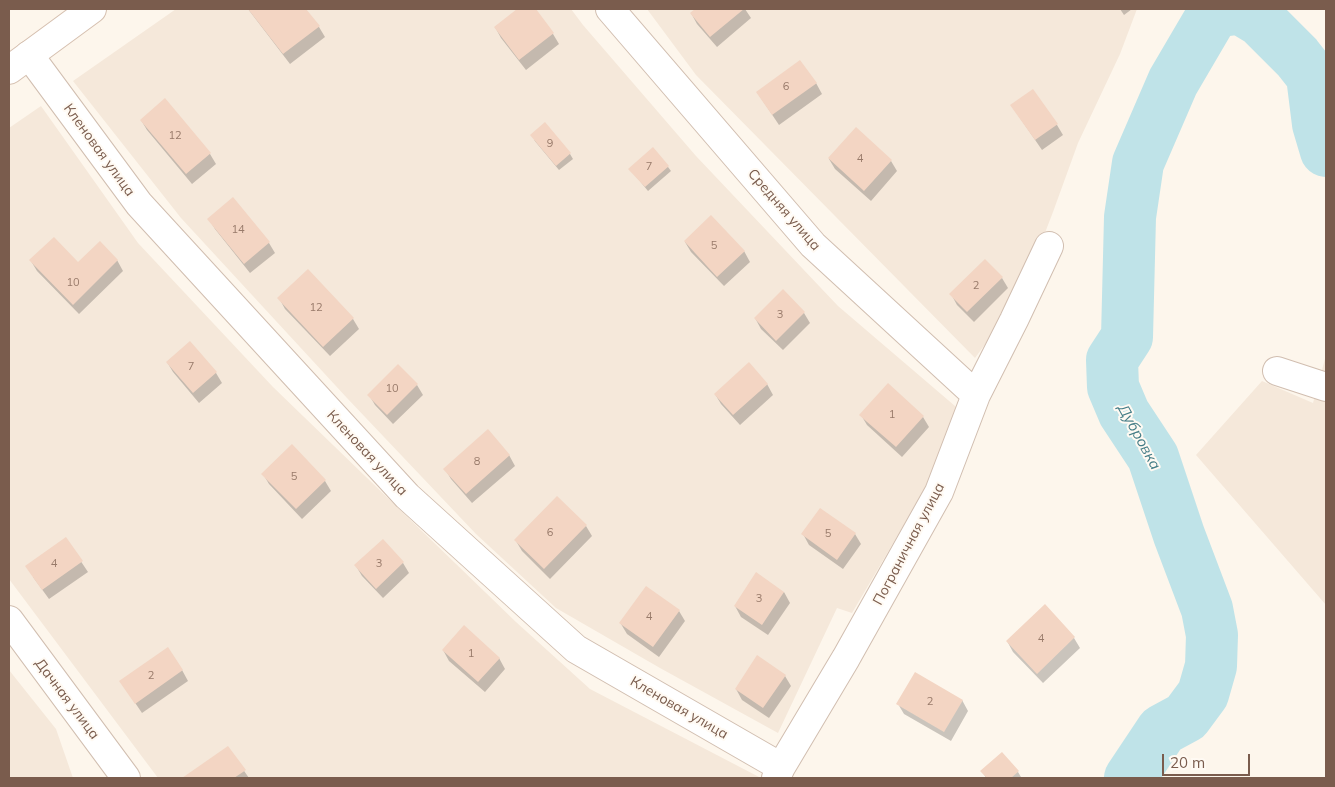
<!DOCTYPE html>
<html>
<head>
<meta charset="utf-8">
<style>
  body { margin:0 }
  #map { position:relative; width:1335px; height:787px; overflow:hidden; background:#fdf6ec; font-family:Mulish,sans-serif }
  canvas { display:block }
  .frame { position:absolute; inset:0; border:10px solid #7a5c4d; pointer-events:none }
  .scale { position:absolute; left:1162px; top:754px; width:88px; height:22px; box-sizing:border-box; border:2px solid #7a5c4d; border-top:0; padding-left:6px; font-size:15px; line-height:18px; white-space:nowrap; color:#7a5c4d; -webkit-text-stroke:4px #fffaf3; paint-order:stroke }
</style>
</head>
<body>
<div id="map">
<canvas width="1335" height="787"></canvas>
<div class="frame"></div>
<div class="scale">20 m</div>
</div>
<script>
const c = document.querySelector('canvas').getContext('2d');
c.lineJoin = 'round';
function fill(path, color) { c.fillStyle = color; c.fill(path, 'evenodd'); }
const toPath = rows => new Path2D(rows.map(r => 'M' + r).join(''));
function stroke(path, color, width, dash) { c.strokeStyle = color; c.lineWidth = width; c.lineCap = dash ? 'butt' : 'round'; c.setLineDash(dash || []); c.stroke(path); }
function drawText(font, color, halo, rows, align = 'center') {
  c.font = font + ' Mulish,sans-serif'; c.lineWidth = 4; c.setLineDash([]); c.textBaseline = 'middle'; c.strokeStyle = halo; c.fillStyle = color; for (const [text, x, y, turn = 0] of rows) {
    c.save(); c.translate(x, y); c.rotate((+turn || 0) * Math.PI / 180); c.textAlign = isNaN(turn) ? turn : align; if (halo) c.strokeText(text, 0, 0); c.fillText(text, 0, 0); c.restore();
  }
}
fill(toPath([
  [176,9,571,9,583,25,696,156,838,306,962,412,956,440,918,501,852,613,837,608,778,733,660,668,556,608,476,534,347,398,181,218,73,81],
  [647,9,1137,9,1120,54,1078,143,1053,212,1021,295,975,358,696,75],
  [41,106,138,243,273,387,516,622,590,689,761,778,158,778,9,579,9,128],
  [1326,355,1326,605,1196,455,1262,381,1313,403],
  [9,670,56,729,73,778,9,778]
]), '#f5e8da');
fill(toPath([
  [248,9,305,9,319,27,325,37,290,64],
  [519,9,534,9,553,34,559,44,526,70,501,38,495,27],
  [697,9,745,9,751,18,717,47,697,24,691,13],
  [1120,9,1132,9,1124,15],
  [816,83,822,94,779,125,757,92],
  [1018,115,1057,125,1063,135,1042,150],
  [141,120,210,154,216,164,192,184,147,130],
  [856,129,891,161,897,171,871,201,835,169,829,159],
  [534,140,570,154,573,159,559,170],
  [668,167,671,171,648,191,630,169],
  [233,199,269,243,275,253,250,273,215,229,209,219],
  [685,242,744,251,750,262,724,286,691,252],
  [117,260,123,271,79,314,37,271,31,261,78,264],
  [1002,278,1008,288,974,322,957,305,951,294],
  [783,291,804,313,810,323,783,350,761,329,755,318],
  [279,298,353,319,359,329,330,356,285,309],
  [190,343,216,373,222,383,199,403,173,372,167,362],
  [767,384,773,395,740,425,721,404,715,394],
  [417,385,423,395,393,424,375,405,369,395],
  [888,385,923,417,929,427,902,457,867,425,861,415],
  [292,446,325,481,331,491,302,519,269,484,263,474],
  [509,455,515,466,472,503,451,479,445,469],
  [586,526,592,536,550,579,522,551,516,541],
  [803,534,855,534,861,544,843,569,809,545],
  [66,539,88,572,49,599,33,577],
  [403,563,409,573,383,598,362,576,356,566],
  [784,592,790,603,768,635,741,617,735,606],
  [1044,606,1074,638,1080,648,1043,683,1013,652,1007,641],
  [679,611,685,621,659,657,627,634,621,624],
  [443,650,499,658,505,669,485,692,449,661],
  [182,670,188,681,142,713,121,682],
  [785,676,791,686,769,718,742,700,736,689],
  [962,700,968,711,951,741,904,714,898,704],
  [228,748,249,778,184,778],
  [1002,754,1018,772,1021,777,1019,778,986,778,985,776,982,772]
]), '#0003');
stroke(toPath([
  [1241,9,1261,21,1297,57,1312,76,1318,124,1326,151],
  [1130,778,1162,730,1186,717,1203,694,1211,666,1212,635,1207,609,1179,535,1153,457,1124,413,1113,387,1112,360,1127,337,1130,217,1138,163,1173,82,1214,12,1235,9]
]), '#bfe3e8', 52);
fill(toPath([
  [248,9,306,9,320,26,283,54],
  [517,9,536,9,554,33,519,60,494,27],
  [695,9,744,9,710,37,690,13],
  [800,60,817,83,772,115,756,92],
  [1033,89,1058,124,1035,140,1010,105],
  [165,98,211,153,186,174,140,120],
  [545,122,571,153,556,166,530,135],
  [856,127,892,160,864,191,828,158],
  [653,147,669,166,645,187,628,169],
  [233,197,270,242,244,264,207,219],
  [711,215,745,251,717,277,684,241],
  [54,237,78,262,100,241,118,260,73,305,29,260],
  [985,259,1003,277,967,312,949,294],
  [308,269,354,318,323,347,277,298],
  [783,289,805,312,776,341,754,318],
  [190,341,217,372,193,393,166,362],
  [749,362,768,384,733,415,714,394],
  [398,364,418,384,387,415,367,395],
  [888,383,924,416,896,447,859,415],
  [488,429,510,455,466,494,443,469],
  [292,444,326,480,296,509,261,474],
  [557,496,587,525,544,569,514,540],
  [820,508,856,533,837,560,801,534],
  [66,537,83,561,42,590,25,566],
  [383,539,404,562,376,589,354,565],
  [756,572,784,592,762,625,734,606],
  [646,586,680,610,653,647,619,623],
  [1045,604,1075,637,1037,674,1006,641],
  [464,625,500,658,478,682,442,650],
  [168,647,183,670,135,704,119,681],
  [757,655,786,675,763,708,735,689],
  [915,672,963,700,944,732,896,704],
  [228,746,246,770,234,778,182,778],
  [1002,752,1019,771,1011,778,987,778,980,771]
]), '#f3d5c3');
const street = toPath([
  [610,9,813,245,976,395],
  [29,55,139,204,407,496,576,649,781,767],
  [1277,371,1326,387],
  [9,620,126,778],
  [776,778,781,767,846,658,939,492,976,395,1014,320,1049,246]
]);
const secondary = toPath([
  [9,70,92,9]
]);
stroke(street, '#d1beb0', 30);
stroke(secondary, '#d6c0b0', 30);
stroke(street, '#fff', 28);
stroke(secondary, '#fff', 28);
drawText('11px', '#987a6a', null, [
  ["6",786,87],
  ["12",175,136],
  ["9",550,144],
  ["4",860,159],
  ["7",649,167],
  ["14",238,230],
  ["5",714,246],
  ["10",73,283],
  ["2",976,286],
  ["12",316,308],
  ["3",780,315],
  ["7",191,367],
  ["10",392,389],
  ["1",892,415],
  ["8",477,462],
  ["5",294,477],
  ["6",550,533],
  ["5",828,534],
  ["4",54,564],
  ["3",379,564],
  ["3",759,599],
  ["4",649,617],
  ["4",1041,639],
  ["1",471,654],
  ["2",151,676],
  ["2",930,702]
]);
drawText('14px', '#7a5c4d', '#fffaf3', [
  ["Кленовая улица",99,150,54],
  ["Средняя улица",784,210,49],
  ["Кленовая улица",367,453,47],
  ["Пограничная улица",909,544,-62],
  ["Дачная улица",67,699,53],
  ["Кленовая улица",679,708,30]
]);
drawText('italic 15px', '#437c86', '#fffaf3', [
  ["Дубровка",1139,437,61]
]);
</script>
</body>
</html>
